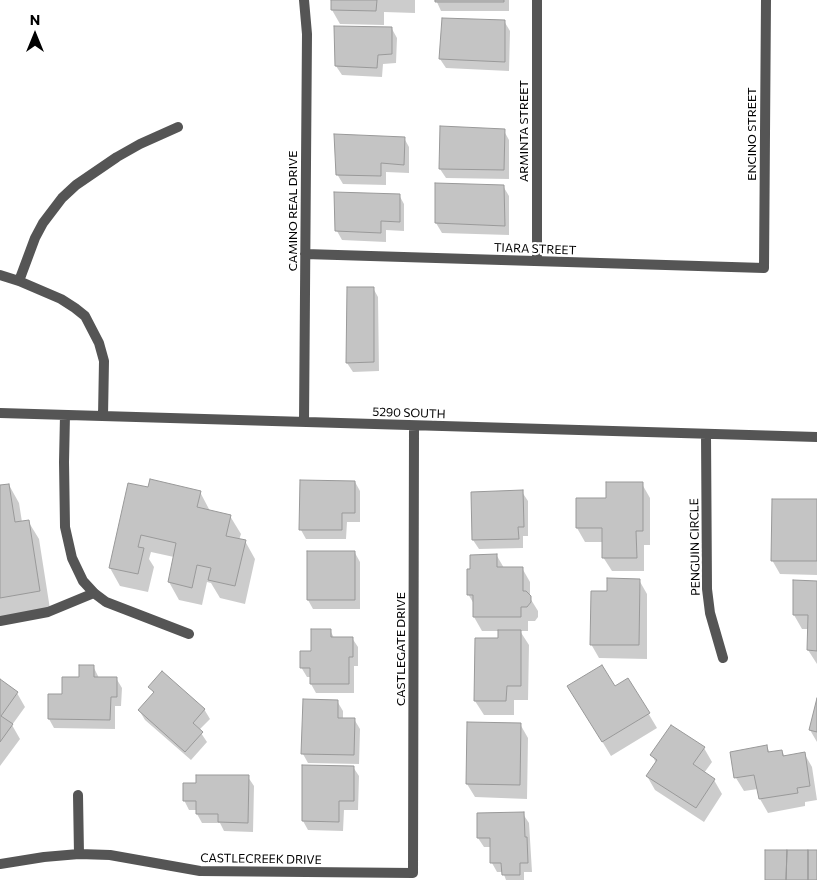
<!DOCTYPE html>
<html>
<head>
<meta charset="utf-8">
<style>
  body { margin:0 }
  #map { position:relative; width:817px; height:880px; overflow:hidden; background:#fff; font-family:Commissioner,sans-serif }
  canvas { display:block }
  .north { position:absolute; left:10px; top:10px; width:50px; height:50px; -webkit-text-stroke:4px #fff; paint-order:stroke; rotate:0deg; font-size:14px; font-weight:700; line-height:20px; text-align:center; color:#000 }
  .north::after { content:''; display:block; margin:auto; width:18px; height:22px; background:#000; clip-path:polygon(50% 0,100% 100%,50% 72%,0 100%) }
</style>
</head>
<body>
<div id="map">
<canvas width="817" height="880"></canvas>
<div class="north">N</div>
</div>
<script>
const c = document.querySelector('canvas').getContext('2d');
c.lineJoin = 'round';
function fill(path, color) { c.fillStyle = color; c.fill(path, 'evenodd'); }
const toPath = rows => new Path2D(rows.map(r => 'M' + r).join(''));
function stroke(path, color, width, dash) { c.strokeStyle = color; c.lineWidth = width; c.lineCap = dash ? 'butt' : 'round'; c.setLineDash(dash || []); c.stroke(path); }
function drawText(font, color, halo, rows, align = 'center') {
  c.font = font + ' Commissioner,sans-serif'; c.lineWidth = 4.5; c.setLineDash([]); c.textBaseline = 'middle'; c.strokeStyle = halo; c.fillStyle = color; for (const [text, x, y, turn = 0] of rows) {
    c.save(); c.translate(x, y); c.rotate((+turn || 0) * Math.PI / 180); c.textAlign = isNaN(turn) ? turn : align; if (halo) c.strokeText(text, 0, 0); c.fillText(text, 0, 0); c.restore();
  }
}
fill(toPath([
  [332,0,415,0,415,13,384,12,384,25,340,24,332,10],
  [436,0,509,0,509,11,441,11],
  [504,21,510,31,509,71,446,68,440,59],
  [392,29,397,38,396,63,383,64,382,77,342,75,336,66],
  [504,131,509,140,509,179,446,178,440,169],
  [404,138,409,147,409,173,386,172,386,185,343,184,337,174],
  [436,185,503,186,509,196,509,235,442,233,436,223],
  [399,195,404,204,404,231,386,230,386,242,342,240,337,231],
  [373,288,378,297,379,371,353,372,347,363],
  [301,482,355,482,360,491,360,522,347,522,346,539,306,539,301,530],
  [642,484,650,498,650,545,644,545,644,571,612,571,603,557,603,542,585,542,577,528,607,499],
  [9,485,19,503,22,522,28,521,39,539,50,609,0,617,0,487],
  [149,489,200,492,210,511,230,516,241,534,239,540,245,541,255,559,245,604,220,598,211,583,207,582,202,605,179,600,169,582,174,557,151,552,149,559,154,567,148,592,120,586,110,568],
  [522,492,528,501,528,536,523,536,523,548,479,549,473,540],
  [817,501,817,575,780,574,772,560],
  [355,553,360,562,360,609,313,609,308,600],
  [497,556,504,568,522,568,530,582,530,598,538,611,538,617,535,621,528,621,528,631,520,631,529,645,528,700,514,700,514,715,484,715,475,701,500,639,500,631,482,631,474,617,474,604,468,594],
  [639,580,647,594,647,659,599,658,591,644,608,592],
  [817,582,817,664,808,650,809,629,802,629,794,615],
  [330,630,334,638,352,638,358,647,358,666,354,666,354,693,316,693,311,684,311,677,307,677,301,667],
  [93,666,99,678,116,678,122,688,121,706,115,706,115,729,54,728,49,719,81,678],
  [628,679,657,728,611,756,577,700,614,688],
  [0,680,17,693,25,707,12,725,20,739,0,766],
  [150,687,204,709,210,719,199,730,207,742,191,760,145,720,139,710,154,694],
  [337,701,343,711,343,719,354,719,360,729,359,764,308,763,303,754],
  [817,703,817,742,810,730],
  [520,724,528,738,527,799,475,797,467,784],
  [767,747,770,753,782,751,785,757,804,753,812,767,817,800,805,802,805,806,768,813,760,799,758,789,744,791,736,778],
  [704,748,712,762,704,773,714,780,722,794,704,822,655,790,647,776,656,763,652,755],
  [303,767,353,767,359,776,358,810,344,810,343,831,308,830,303,821],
  [248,777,254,786,253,832,224,831,220,823,202,823,197,814,197,810,189,810,184,800,197,785],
  [523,814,529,823,532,872,524,872,524,880,506,880,503,872,497,872,492,863,491,847,484,847,478,838]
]), '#0003');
const building = toPath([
  [331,0,377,0,376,11,331,10,331,0],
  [435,0,504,0,504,2,435,2,435,0],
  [442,18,505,20,505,62,439,59,442,18],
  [334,26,392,27,392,54,378,55,377,68,335,66,334,26],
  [440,126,505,129,504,170,439,169,440,126],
  [334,134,405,137,404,165,381,163,381,176,336,175,334,134],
  [435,183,504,185,505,226,435,223,435,183],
  [334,192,400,194,400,222,381,221,381,233,335,231,334,192],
  [347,287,374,287,374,362,346,363,347,287],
  [150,479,201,491,197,507,231,515,226,536,246,540,235,586,208,580,211,568,197,565,192,588,168,582,176,543,141,535,138,547,144,548,138,574,109,568,128,483,148,487,150,479],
  [300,480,355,481,355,513,342,513,342,530,299,530,300,480],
  [606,482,643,482,643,531,636,531,637,558,602,558,602,528,576,528,576,498,606,498,606,482],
  [9,484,15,522,29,520,40,591,0,598,0,485,9,484],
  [523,490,524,527,518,527,519,539,472,540,471,492,523,490],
  [772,499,817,499,817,561,771,561,772,499],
  [307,551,355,551,355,600,307,600,307,551],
  [497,554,497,567,523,567,523,591,526,591,531,596,531,602,527,607,521,607,521,617,473,617,473,595,467,595,467,569,470,569,470,555,497,554],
  [607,578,640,579,639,645,590,645,591,591,607,591,607,578],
  [793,580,817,581,817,651,807,650,808,615,793,615,793,580],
  [311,629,331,629,331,637,353,637,353,657,349,657,349,684,310,684,310,668,300,668,300,651,311,651,311,629],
  [498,630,521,630,521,686,507,686,506,701,474,701,475,638,498,638,498,630],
  [79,665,94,665,94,677,117,677,117,697,111,697,110,720,48,719,48,694,62,694,62,677,79,677,79,665],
  [602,665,615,686,628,678,650,713,602,742,567,686,602,665],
  [162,671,205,709,193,723,203,732,185,752,138,710,154,692,148,687,162,671],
  [0,679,18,692,1,716,13,724,0,742,0,679],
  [817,698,817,732,809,730,817,698],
  [303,699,338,700,338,718,355,718,354,755,301,754,303,699],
  [467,722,521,723,520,785,466,784,467,722],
  [671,725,705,747,693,764,715,779,696,808,646,776,657,760,650,755,671,725],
  [767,745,768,752,782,750,783,756,805,752,810,786,797,788,798,793,759,799,754,775,734,778,730,752,767,745],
  [302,765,354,766,354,801,339,801,339,822,302,821,302,765],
  [196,775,249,775,248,823,218,822,218,814,196,814,196,801,183,801,183,783,196,783,196,775],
  [524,812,525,837,527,837,528,863,520,863,520,875,502,875,501,863,490,863,490,838,477,838,477,813,524,812],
  [765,850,787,850,786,880,765,880,765,850],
  [787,850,808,850,808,880,786,880,787,850],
  [808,850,817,850,817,880,808,880,808,850]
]);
fill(building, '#c4c4c4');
stroke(building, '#999', 1);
stroke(toPath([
  [0,621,48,612,94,593]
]), '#555', 10);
stroke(toPath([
  [304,0,307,34,304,422],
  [305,254,764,268,766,0],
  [537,261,537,0],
  [0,275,19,281,61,299,75,308,85,316,99,343,104,361,103,416],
  [19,281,35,238,43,223,62,198,76,185,117,157,140,144,178,127],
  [0,413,817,437],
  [65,415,64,462,65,527,72,558,83,581,94,593,106,602,189,634],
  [706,434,707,589,710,613,723,658],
  [78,795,79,854],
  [0,864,44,857,79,854,110,855,200,871,413,873,414,426]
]), '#555', 10);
drawText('12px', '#000', '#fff', [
  ["ARMINTA STREET",524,131,-90],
  ["ENCINO STREET",752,134,-90],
  ["CAMINO REAL DRIVE",293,211,-90],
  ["TIARA STREET",535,249,2],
  ["5290 SOUTH",409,413,2],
  ["PENGUIN CIRCLE",695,547,-91],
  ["CASTLEGATE DRIVE",401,649,-90],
  ["CASTLECREEK DRIVE",261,859,1]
]);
</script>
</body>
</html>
